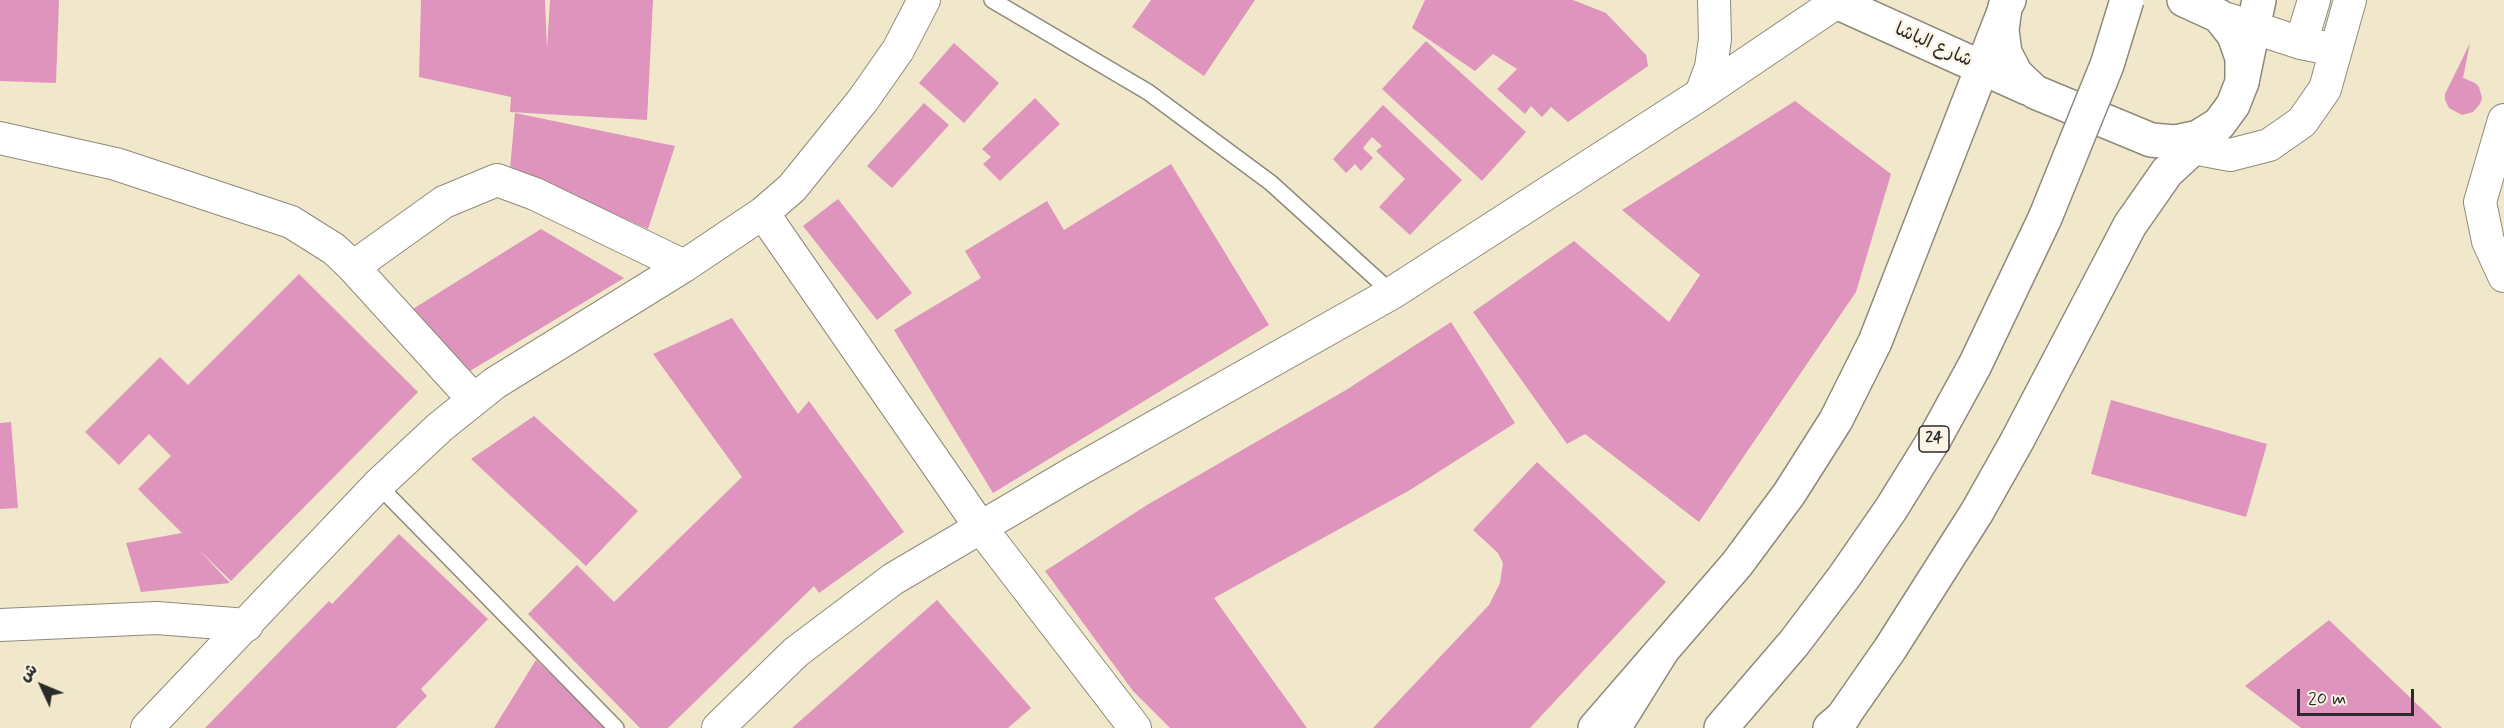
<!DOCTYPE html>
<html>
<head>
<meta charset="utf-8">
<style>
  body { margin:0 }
  #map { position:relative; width:2504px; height:728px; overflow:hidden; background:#f1e8cb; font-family:Mynerve,"Playpen Sans Arabic",sans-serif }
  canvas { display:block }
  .north { position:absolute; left:12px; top:656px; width:60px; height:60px; -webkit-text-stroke:4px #fcf5e5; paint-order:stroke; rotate:314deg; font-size:16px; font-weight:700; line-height:24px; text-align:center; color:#2b2b2b }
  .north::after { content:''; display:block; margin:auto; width:21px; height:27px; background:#2b2b2b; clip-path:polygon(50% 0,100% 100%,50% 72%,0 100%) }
  .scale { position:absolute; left:2297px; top:689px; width:117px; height:27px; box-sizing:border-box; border:3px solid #2b2b2b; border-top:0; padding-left:8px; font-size:18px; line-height:21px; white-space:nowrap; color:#2b2b2b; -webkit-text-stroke:4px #fcf5e5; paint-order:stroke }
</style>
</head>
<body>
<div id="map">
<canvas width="2504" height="728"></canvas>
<div class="north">ش</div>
<div class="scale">20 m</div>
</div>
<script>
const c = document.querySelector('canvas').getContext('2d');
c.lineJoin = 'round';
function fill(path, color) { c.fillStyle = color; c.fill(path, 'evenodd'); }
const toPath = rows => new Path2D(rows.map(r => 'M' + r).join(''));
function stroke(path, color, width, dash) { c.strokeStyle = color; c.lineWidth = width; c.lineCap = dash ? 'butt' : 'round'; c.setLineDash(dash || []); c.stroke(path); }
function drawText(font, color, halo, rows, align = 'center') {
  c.font = font + ' Mynerve,"Playpen Sans Arabic",sans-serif'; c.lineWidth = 5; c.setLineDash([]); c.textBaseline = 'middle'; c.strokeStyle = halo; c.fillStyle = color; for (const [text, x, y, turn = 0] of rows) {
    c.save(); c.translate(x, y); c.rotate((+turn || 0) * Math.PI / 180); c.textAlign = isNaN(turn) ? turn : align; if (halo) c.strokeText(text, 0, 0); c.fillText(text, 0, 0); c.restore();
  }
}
fill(toPath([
  [0,0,59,0,56,83,0,81],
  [421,0,545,0,547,49,550,0,653,0,647,120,510,112,511,97,419,77],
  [1151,0,1255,0,1204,76,1132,27],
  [1425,0,1573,0,1606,13,1646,55,1648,66,1568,122,1551,107,1542,117,1531,106,1525,114,1497,89,1517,69,1493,54,1475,71,1412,28],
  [1426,41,1526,132,1482,181,1382,89],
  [954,43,999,83,964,123,919,83],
  [2470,43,2463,78,2475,83,2479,87,2482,98,2480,104,2473,112,2462,115,2449,108,2445,100,2445,94],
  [1035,98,1060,124,1000,181,983,164,991,157,982,149],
  [1795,101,1891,174,1856,292,1699,522,1585,434,1567,444,1473,312,1574,241,1669,322,1700,275,1622,210],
  [924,103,949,125,892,188,867,166],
  [1383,105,1462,180,1410,235,1379,207,1405,179,1376,151,1382,146,1372,137,1363,148,1373,158,1361,171,1355,164,1346,173,1333,159],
  [515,113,675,146,648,229,510,169],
  [1171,164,1269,325,993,493,894,330,981,278,965,251,1047,201,1064,230],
  [838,199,912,293,877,320,803,226],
  [541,229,624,278,470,371,408,312],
  [299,274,418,392,231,581,197,548,230,583,141,592,126,543,182,533,138,489,171,456,149,434,119,465,85,432,160,357,188,385],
  [732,318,798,414,809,401,904,532,819,593,814,586,668,728,640,728,528,614,577,565,614,602,742,477,653,354],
  [1451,322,1515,423,1410,490,1214,598,1307,728,1170,728,1133,691,1045,571,1147,505,1346,390],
  [2111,400,2267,444,2246,517,2091,474],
  [534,416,638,511,586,566,471,459],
  [11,422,18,508,0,509,0,423],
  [1537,462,1666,582,1530,728,1373,728,1489,605,1500,583,1503,563,1498,553,1473,530],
  [399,534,488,619,421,689,427,696,396,728,205,728,329,601,332,604],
  [937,600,1031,708,1008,728,792,728],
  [2329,620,2442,728,2301,728,2245,686],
  [536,660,607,728,494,728]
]), '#de94bd');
const service = toPath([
  [992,0,1148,92,1271,183,1392,293],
  [378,485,616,728]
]);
const minor = toPath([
  [2227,19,2301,43,2336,50],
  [2301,43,2314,0],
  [1701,94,1711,67,1715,39,1714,0],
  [2504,120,2480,202,2488,241,2504,276],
  [0,138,116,164,291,222,334,249,353,267,474,400],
  [2172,144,2230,155,2269,145,2302,122,2325,89,2350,0],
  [763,213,981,528,1135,728],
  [353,267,444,202,497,180,535,194,684,266],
  [0,625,157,618,247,625],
  [147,728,378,485,440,427,495,383,684,266,763,213,792,188,863,100,898,50,924,0],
  [718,728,796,652,893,579,1073,473,1392,293,1701,94,1837,2]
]);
const tertiary = toPath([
  [1595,728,1737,564,1789,494,1836,420,1875,342,2005,9],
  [1835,728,1890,649,1977,512,2017,441,2130,225,2167,172,2216,127]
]);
const secondary = toPath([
  [1832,0,2027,88],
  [2009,0,2005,7,2002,30,2005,53,2016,74,2035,92,2151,140,2175,142,2198,137,2219,124,2233,105,2242,82,2242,58,2234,35,2219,16,2184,0]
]);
const primary = toPath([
  [2242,82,2259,0],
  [1614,728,1662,651],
  [1721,728,1794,643,1844,577,1891,509,1935,438,1975,365,2045,218],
  [1830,728,1844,716]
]);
stroke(service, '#8e8a7b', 18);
stroke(minor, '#8e8a7b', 34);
stroke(tertiary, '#8e8a7b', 36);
stroke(secondary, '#8e8a7b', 36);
stroke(primary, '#8e8a7b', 36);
stroke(service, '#fff', 15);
stroke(minor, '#fff', 32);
stroke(tertiary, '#fff', 33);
stroke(secondary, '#fff', 33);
stroke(primary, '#fff', 33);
const primaryBridge = toPath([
  [2045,218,2107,65,2127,0]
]);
stroke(primaryBridge, '#8e8a7b', 36, []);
stroke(primaryBridge, '#fff', 33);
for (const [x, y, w] of [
  [1934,439,30]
]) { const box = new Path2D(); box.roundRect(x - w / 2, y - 13, w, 26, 4.5); c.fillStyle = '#fcf5e5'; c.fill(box); stroke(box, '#2b2b2b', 1.5); }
drawText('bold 16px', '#2b2b2b', null, [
  ["24",1934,439]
]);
drawText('18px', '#2b2b2b', '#fcf5e5', [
  ["شارع الباشا",1933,46,24]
]);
</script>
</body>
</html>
